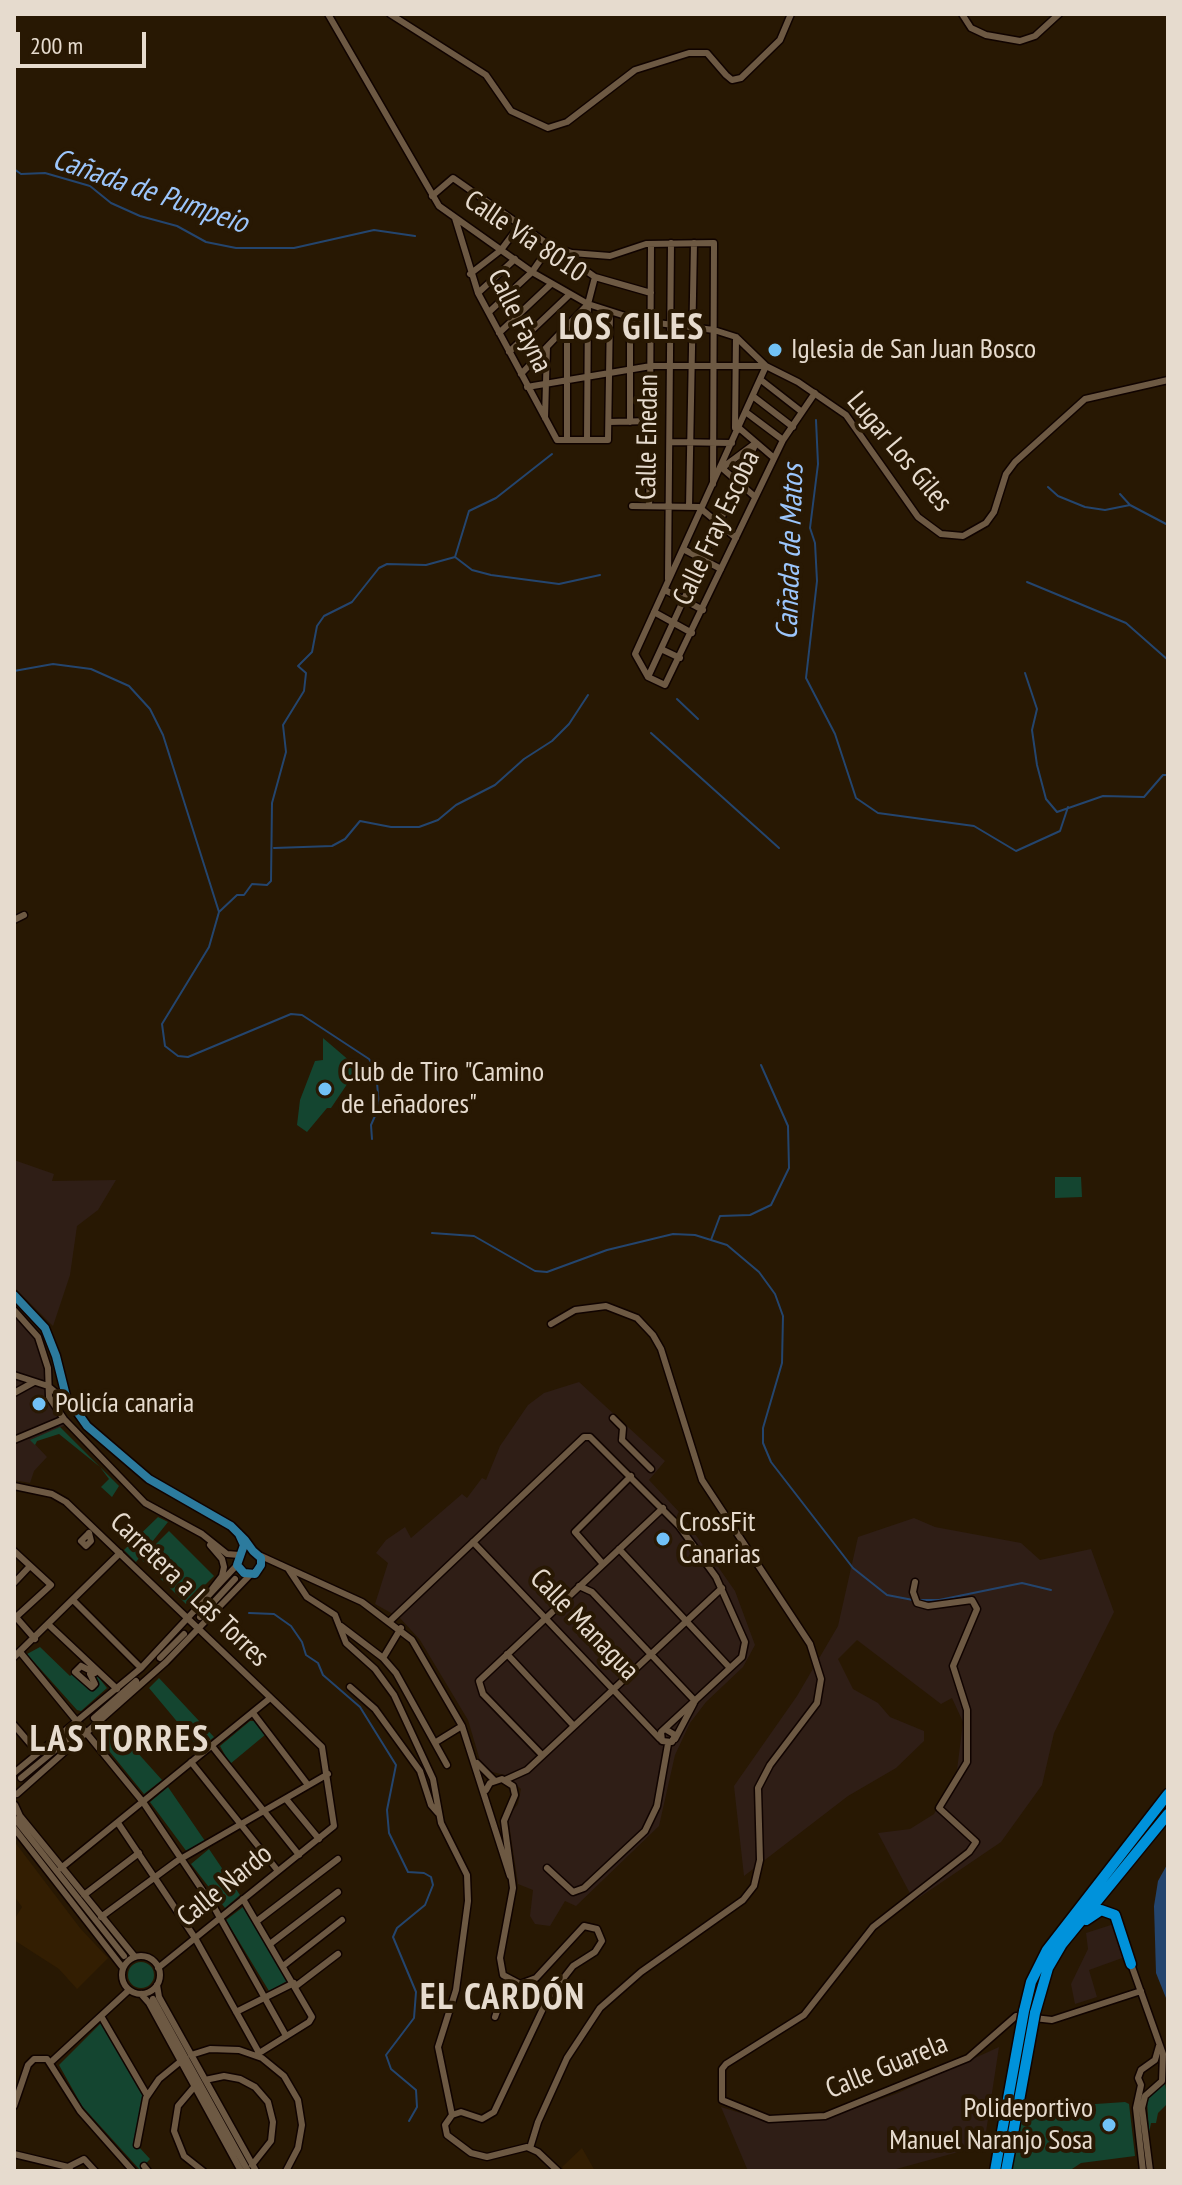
<!DOCTYPE html>
<html>
<head>
<meta charset="utf-8">
<style>
  body { margin:0 }
  #map { position:relative; width:1182px; height:2185px; overflow:hidden; background:#281803; font-family:"PT Sans Narrow",sans-serif }
  canvas { display:block }
  .frame { position:absolute; inset:0; border:16px solid #e6dbce; pointer-events:none }
  .scale { position:absolute; left:16px; top:32px; width:130px; height:36px; box-sizing:border-box; border:4px solid #e6dbce; border-top:0; padding-left:10px; font-size:24px; line-height:28px; white-space:nowrap; color:#e6dbce; -webkit-text-stroke:6px #281803; paint-order:stroke }
</style>
</head>
<body>
<div id="map">
<canvas width="1182" height="2185"></canvas>
<div class="frame"></div>
<div class="scale">200 m</div>
</div>
<script>
const c = document.querySelector('canvas').getContext('2d');
c.lineJoin = 'round';
function fill(path, color) { c.fillStyle = color; c.fill(path, 'evenodd'); }
const toPath = rows => new Path2D(rows.map(r => 'M' + r).join(''));
function stroke(path, color, width, dash) { c.strokeStyle = color; c.lineWidth = width; c.lineCap = dash ? 'butt' : 'round'; c.setLineDash(dash || []); c.stroke(path); }
function drawText(font, color, halo, rows, align = 'center') {
  c.font = font + ' "PT Sans Narrow",sans-serif'; c.lineWidth = 8; c.setLineDash([]); c.textBaseline = 'middle'; c.strokeStyle = halo; c.fillStyle = color; for (const [text, x, y, turn = 0] of rows) {
    c.save(); c.translate(x, y); c.rotate((+turn || 0) * Math.PI / 180); c.textAlign = isNaN(turn) ? turn : align; if (halo) c.strokeText(text, 0, 0); c.fillText(text, 0, 0); c.restore();
  }
}
fill(toPath([
  [14,1841,80,1928,108,1958,77,1989,59,1969,14,1940,14,1920,22,1907,14,1896],
  [582,2148,595,2171,565,2171,562,2167]
]), '#331e02');
fill(toPath([
  [14,1160,54,1174,52,1181,116,1180,98,1210,77,1226,70,1275,53,1326,14,1287],
  [14,1305,44,1341,55,1396,61,1409,73,1422,31,1440,47,1457,34,1471,30,1483,14,1480],
  [579,1382,665,1461,649,1480,681,1514,735,1591,755,1645,743,1667,706,1702,690,1723,675,1755,659,1826,576,1906,565,1901,550,1926,535,1924,530,1916,533,1890,518,1884,508,1817,518,1804,521,1789,505,1775,488,1771,481,1764,468,1720,420,1640,400,1618,375,1604,388,1563,376,1553,386,1540,405,1527,411,1538,462,1494,467,1498,482,1478,486,1480,500,1446,528,1405,544,1393],
  [914,1518,935,1527,1021,1543,1040,1560,1091,1549,1114,1612,1054,1733,1042,1785,1001,1842,914,1901,878,1833,910,1829,934,1814,957,1770,963,1722,952,1698,941,1704,857,1640,838,1659,853,1689,878,1703,890,1717,924,1731,924,1741,896,1768,848,1796,744,1876,734,1786,797,1696,838,1626,858,1537],
  [1114,1924,1125,1957,1089,1970,1097,1997,1075,2004,1071,1984,1088,1949,1086,1933],
  [999,2047,984,2145,889,2171,748,2171,721,2107,767,2121,819,2121,898,2093]
]), '#2f1e16');
fill(toPath([
  [323,1038,358,1068,331,1108,327,1108,307,1132,297,1125,300,1100,315,1061,323,1060],
  [1081,1177,1082,1197,1055,1198,1055,1177],
  [60,1427,119,1486,112,1497,101,1487,109,1479,100,1467,59,1434,37,1441,35,1445,30,1440],
  [158,1517,168,1522,136,1562,124,1550],
  [169,1531,214,1576,186,1604,141,1559],
  [40,1647,70,1676,75,1672,92,1687,90,1674,95,1673,107,1688,81,1711,77,1710,27,1654],
  [159,1678,214,1737,200,1749,149,1688],
  [250,1721,254,1721,265,1735,230,1764,220,1746],
  [110,1722,162,1780,144,1794,97,1736],
  [168,1787,205,1841,187,1852,150,1802],
  [209,1849,240,1895,225,1908,191,1864],
  [243,1907,287,1981,269,1991,226,1920],
  '128 1975a13 13 0 1 1 26 0a13 13 0 1 1-26 0Z',
  [102,2022,147,2097,139,2147,150,2159,140,2170,82,2106,59,2065],
  [1165,2083,1168,2103,1158,2113,1156,2123,1151,2123,1149,2133,1147,2100],
  [1125,2102,1129,2104,1135,2156,1081,2163,1069,2171,1012,2171,1022,2109]
]), '#144530');
fill(toPath([
  [1168,1863,1168,2003,1156,1973,1154,1906,1158,1881]
]), '#24456e');
stroke(toPath([
  [14,169,21,174,45,173,90,186,111,203,140,216,177,226,206,242,236,248,294,248,374,230,415,236],
  [816,420,818,464,810,528,815,543,817,581,806,678,835,734,856,798,878,813,974,826,1016,851,1060,831,1068,807],
  [1048,487,1058,496,1085,507,1105,510,1130,505],
  [1120,494,1130,505,1168,525],
  [455,557,469,511,496,498,552,454],
  [1027,582,1126,623,1168,660],
  [14,671,53,664,91,669,129,686,150,709,163,735,219,912,209,947,162,1024,165,1046,178,1056,188,1057,291,1014,302,1015,369,1059,376,1070,379,1107,371,1125,372,1139],
  [1025,673,1037,709,1032,730,1037,765,1046,799,1057,812,1103,796,1144,797,1163,775,1168,775],
  [677,699,698,719],
  [651,733,779,848],
  [274,848,332,846,345,839,360,821,391,827,419,827,438,820,456,805,495,785,524,759,552,741,569,724,588,695],
  [219,912,237,895,244,895,252,884,267,885,271,881,272,803,286,752,283,725,304,691,306,673,298,666,312,652,317,626,324,616,352,602,379,568,387,564,426,565,455,557,472,570,491,575,559,584,600,575],
  [432,1233,474,1236,535,1271,547,1272,607,1250,673,1234,695,1235,727,1245,759,1272,775,1294,783,1316,782,1363,763,1428,763,1443,771,1462,853,1568,887,1595,913,1600],
  [711,1240,720,1216,750,1215,771,1205,789,1168,788,1126,761,1065],
  [919,1600,939,1600,1022,1583,1051,1590],
  [249,1613,274,1614,291,1626,302,1642,306,1655,318,1663,323,1675,360,1707,396,1765,387,1810,389,1833,408,1872,424,1873,431,1877,433,1885,425,1905,397,1928,393,1937,416,1992,414,2018,386,2055,391,2069,416,2090,417,2107,409,2121]
]), '#24456e', 2);
const minor = toPath([
  [328,14,439,206,532,272,588,304,641,321,714,330,736,337,766,366,798,382,846,415,918,517,941,534,963,536,986,523,994,512,1006,474,1015,462,1085,399,1168,380],
  [390,14,486,75,511,111,548,128,567,122,635,70,689,53,707,53,726,75,732,80,741,78,780,40,791,14],
  [962,14,971,28,986,35,1020,41,1035,36,1059,14],
  [432,196,453,178,595,277,651,293],
  [455,218,478,293,557,440,608,440,610,312],
  [550,246,572,253,610,256,646,244,714,243,713,484],
  [470,274,501,250,519,226],
  [478,293,515,259],
  [489,312,532,272,550,246],
  [499,333,551,284],
  [736,337,735,428,738,430],
  [509,352,569,295],
  [521,374,588,304],
  [761,380,802,412],
  [527,387,651,366,766,366,635,654,648,677,665,685,783,440,815,393],
  [754,397,793,427],
  [747,413,783,440],
  [545,418,547,347],
  [609,422,650,421,651,244],
  [630,422,630,318],
  [739,428,774,458],
  [567,439,567,328],
  [587,440,588,304,595,277],
  [671,442,732,443],
  [753,445,722,468,754,496],
  [632,506,699,507,736,538],
  [649,506,650,465],
  [689,507,694,243],
  [683,549,721,569],
  [668,579,671,243],
  [665,590,703,610],
  [654,612,692,633],
  [661,649,680,658],
  [648,677,756,443],
  [14,920,24,915],
  [14,1310,38,1337,48,1368,49,1397,64,1419,145,1503,202,1534,227,1554,239,1555],
  [14,1375,48,1386,67,1402],
  [14,1393,34,1382],
  [613,1418,623,1428,622,1440],
  [14,1440,64,1419],
  [622,1440,651,1469],
  [14,1486,52,1494,66,1502,322,1747,334,1826,158,1968],
  [89,1533,91,1541,86,1546,81,1541,89,1533],
  [473,1542,660,1739],
  [210,1545,222,1559,224,1567,222,1576,212,1589],
  [619,1549,730,1668],
  [14,1551,51,1585,16,1617],
  [261,1556,362,1602,412,1640,462,1726,510,1876],
  [603,1564,575,1532,631,1476],
  [289,1570,307,1597,335,1615,346,1643,375,1669,394,1695,433,1779,441,1823,467,1875,468,1901,456,1990,438,2047,452,2115],
  [915,1582,913,1592,917,1603,928,1606,972,1600,977,1609,953,1666,967,1710,967,1762,939,1808,976,1842,969,1852,873,1927,804,2015,726,2064,722,2069,722,2100,769,2119,825,2116,968,2058,1016,2016,1052,2020,1141,1991],
  [14,1583,30,1566],
  [579,1586,592,1592,695,1701],
  [74,1601,141,1668],
  [14,1615,35,1639],
  [200,1617,235,1579],
  [390,1621,584,1437,590,1437,679,1526,716,1577,745,1642,742,1657,661,1732,662,1741,672,1742,675,1735,665,1729],
  [50,1626,117,1689],
  [341,1626,383,1658,396,1673,447,1765],
  [20,1652,143,1802,215,1909,285,2034],
  [507,1654,573,1725],
  [14,1657,120,1553],
  [160,1658,184,1634],
  [383,1658,401,1628],
  [81,1666,95,1673,90,1674,95,1684,92,1687,75,1672,81,1666],
  [350,1687,375,1709,420,1771,431,1805,438,1813],
  [253,1713,308,1785],
  [94,1718,136,1681],
  [14,1725,38,1753],
  [675,1739,694,1703],
  [436,1742,462,1726],
  [212,1746,299,1855],
  [542,1755,483,1694,479,1681,663,1508],
  [191,1762,278,1871],
  [477,1763,494,1780],
  [14,1773,141,1668,237,1565],
  [21,1778,72,1736],
  [505,1780,527,1770,722,1588],
  [17,1794,166,1662,250,1575],
  [286,1799,319,1839],
  [15,1805,20,1816,135,1957],
  [15,1819,124,1956],
  [118,1823,195,1938,258,2051],
  [14,1828,123,1968],
  [61,1868,269,1699],
  [547,1868,573,1892,584,1888,645,1831,657,1806,668,1744],
  [84,1895,139,1853],
  [243,1899,312,2017,309,2022,256,2055],
  [101,1917,177,1861,328,1774],
  [257,1921,338,1859],
  [270,1944,338,1892],
  '122 1975a19 19 0 1 1 38 0a19 19 0 1 1-38 0Z',
  [1131,1964,1163,2054,1162,2081,1145,2096,1142,2108,1150,2171],
  [283,1966,342,1920],
  [157,1985,159,1997,256,2171],
  [296,1986,338,1954],
  [141,1994,149,2003,241,2171],
  [153,1999,248,2171],
  [236,2012,294,1983],
  [101,2016,147,2095],
  [495,2017,508,1980],
  [191,2055,210,2049,239,2050,262,2058,284,2076,298,2100,302,2125,298,2148,286,2171],
  [51,2062,129,1990],
  [205,2080,224,2076,240,2079,255,2087,268,2102,273,2122,271,2141,252,2165],
  [195,2086,178,2106,174,2131,184,2156,203,2171],
  [14,2106,28,2065,34,2059,47,2059,80,2111,133,2171],
  [452,2115,461,2112,482,2119,494,2112,548,1998,573,1966,595,1952,602,1941,597,1929,584,1926,536,1978,520,1984,503,1975,500,1958,513,1888,504,1821,515,1795,513,1786,502,1779,490,1783,486,1790],
  [452,2115,445,2125,447,2135,471,2153,487,2157,527,2147,538,2152,558,2171],
  [137,2145,146,2098,159,2079,181,2061],
  [530,2148,538,2122,567,2058,600,2008,641,1972,743,1900,754,1886,760,1860,758,1788,770,1765,817,1703,821,1679,810,1644,702,1480,661,1349,653,1335,637,1318,606,1306,575,1310,551,1324],
  [14,2154,68,2167],
  [144,2166,148,2171],
  [71,2171,68,2167,84,2159,95,2171],
  [1143,2171,1136,2108,1141,2085,1138,2078,1141,2070,1155,2060,1159,2046]
]);
const major = toPath([
  [14,1295,45,1328,56,1356,66,1396,87,1426,149,1479,231,1526,245,1540,253,1551,261,1558,261,1565,255,1574,244,1573,237,1565,244,1545,239,1534]
]);
const highway = toPath([
  [1086,1920,1101,1910,1115,1915,1131,1964],
  [1024,2011,1031,1982,1047,1950,1168,1794],
  [1035,2013,1048,1968,1062,1944,1168,1814],
  [995,2171,999,2148],
  [1006,2171,1010,2150]
]);
stroke(minor, '#100300', 9);
stroke(major, '#100300', 11);
stroke(highway, '#100300', 13);
stroke(minor, '#6d5943', 6);
stroke(major, '#2c7b9e', 8);
stroke(highway, '#0092db', 10);
const highwayBridge = toPath([
  [999,2148,1024,2011],
  [1010,2150,1035,2013]
]);
stroke(highwayBridge, '#100300', 13, []);
stroke(highwayBridge, '#0092db', 10);
for (const [x, y, r, color] of [
  [775,350,8,"#71c1f5"],
  [325,1089,8,"#71c1f5"],
  [39,1404,8,"#71c1f5"],
  [663,1539,8,"#71c1f5"],
  [1109,2125,8,"#71c1f5"]
]) { const dot = new Path2D(); dot.arc(x, y, r, 0, 2 * Math.PI); c.fillStyle = color; c.fill(dot); stroke(dot, '#281803', 3); }
drawText('28px', '#e6dbce', '#281803', [
  ["Calle Vía 8010",525,237,34],
  ["Calle Fayna",519,321,64],
  ["Calle Enedan",648,437,-89],
  ["Lugar Los Giles",899,452,50],
  ["Calle Fray Escoba",717,528,-65],
  ["Carretera a Las Torres",189,1590,44],
  ["Calle Managua",584,1625,46],
  ["Calle Nardo",225,1886,-39],
  ["Calle Guarela",887,2067,-22]
]);
drawText('28px', '#e6dbce', '#281803', [
  ["Iglesia de San Juan Bosco",791,350],
  ["Club de Tiro \"Camino",341,1073],
  ["de Leñadores\"",341,1105],
  ["Policía canaria",55,1404],
  ["CrossFit",679,1523],
  ["Canarias",679,1555],
  ["Polideportivo",1093,2109,"right"],
  ["Manuel Naranjo Sosa",1093,2141,"right"]
], 'left');
drawText('italic 30px', '#9cc6fc', '#281803', [
  ["Cañada de Pumpeio",150,192,19],
  ["Cañada de Matos",791,552,-88]
]);
c.letterSpacing = '2px';
drawText('bold 36px', '#e6dbce', '#281803', [
  ["LOS GILES",632,329],
  ["LAS TORRES",120,1741],
  ["EL CARDÓN",503,1999]
]);
c.letterSpacing = '0px';
</script>
</body>
</html>
